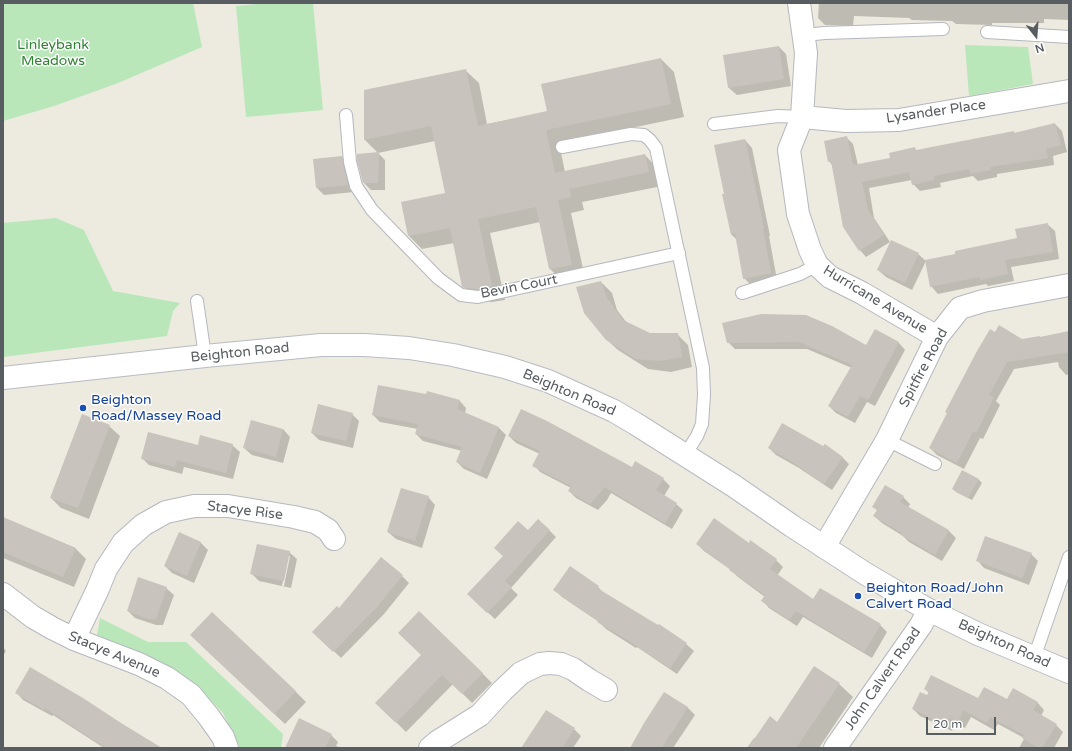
<!DOCTYPE html>
<html>
<head>
<meta charset="utf-8">
<style>
  body { margin:0 }
  #map { position:relative; width:1072px; height:751px; overflow:hidden; background:#edeadf; font-family:"Varela Round",sans-serif }
  canvas { display:block }
  .frame { position:absolute; inset:0; border:4px solid #585d62; pointer-events:none }
  .north { position:absolute; left:1016px; top:16px; width:40px; height:40px; -webkit-text-stroke:3px #fff; paint-order:stroke; rotate:163deg; font-size:11px; font-weight:700; line-height:16px; text-align:center; color:#585d62 }
  .north::after { content:''; display:block; margin:auto; width:14px; height:18px; background:#585d62; clip-path:polygon(50% 0,100% 100%,50% 72%,0 100%) }
  .scale { position:absolute; left:926px; top:717px; width:70px; height:18px; box-sizing:border-box; border:2px solid #585d62; border-top:0; padding-left:5px; font-size:12px; line-height:14px; white-space:nowrap; color:#585d62; -webkit-text-stroke:3px #fff; paint-order:stroke }
</style>
</head>
<body>
<div id="map">
<canvas width="1072" height="751"></canvas>
<div class="frame"></div>
<div class="north">N</div>
<div class="scale">20 m</div>
</div>
<script>
const c = document.querySelector('canvas').getContext('2d');
c.lineJoin = 'round';
function fill(path, color) { c.fillStyle = color; c.fill(path, 'evenodd'); }
const toPath = rows => new Path2D(rows.map(r => 'M' + r).join(''));
function stroke(path, color, width, dash) { c.strokeStyle = color; c.lineWidth = width; c.lineCap = dash ? 'butt' : 'round'; c.setLineDash(dash || []); c.stroke(path); }
function drawText(font, color, halo, rows, align = 'center') {
  c.font = font + ' "Varela Round",sans-serif'; c.lineWidth = 3; c.setLineDash([]); c.textBaseline = 'middle'; c.strokeStyle = halo; c.fillStyle = color; for (const [text, x, y, turn = 0] of rows) {
    c.save(); c.translate(x, y); c.rotate((+turn || 0) * Math.PI / 180); c.textAlign = isNaN(turn) ? turn : align; if (halo) c.strokeText(text, 0, 0); c.fillText(text, 0, 0); c.restore();
  }
}
fill(toPath([
  [3,3,193,3,202,47,118,83,96,91,54,106,3,121],
  [268,3,313,3,323,110,246,117,236,6],
  [965,45,1028,47,1033,84,969,96],
  [56,218,84,230,113,291,180,303,173,311,167,336,3,357,3,223],
  [100,618,148,642,186,642,283,734,281,748,240,748,223,713,193,683,146,656,97,635]
]), '#b9e7ba');
fill(toPath([
  [819,3,1069,3,1069,20,1044,19,1044,23,992,23,992,25,956,24,952,21,912,20,909,18,854,16,853,26,825,25,818,18],
  [779,47,786,54,791,86,737,95,729,88,724,56],
  [661,59,674,72,684,117,559,143,565,172,645,155,658,169,662,186,582,202,584,210,571,213,585,278,564,282,550,269,540,222,490,233,505,300,492,302,477,300,463,286,454,243,422,249,409,236,447,194,435,141,378,153,385,160,385,190,371,190,364,183,378,153,365,140,365,91,465,70,479,83,487,124,548,112],
  [1055,124,1062,131,1067,152,1053,156,1054,165,997,174,997,177,978,181,973,176,940,183,941,187,920,191,913,184,912,180,869,188,874,218,890,242,866,257,860,250,832,165,829,161,846,137,853,144,858,165,891,159,915,149,917,151,1014,132,1015,134],
  [745,140,752,148,770,236,769,236,777,280,751,285,744,278,737,240,732,235,725,195],
  [342,157,349,164,354,192,324,195,317,188],
  [1047,224,1055,231,1059,259,1011,267,1014,281,988,286,986,284,938,294,931,286,956,255,1018,239],
  [918,254,926,261,912,290,886,277,878,270],
  [601,282,612,293,617,310,627,323,650,334,677,334,688,345,692,367,671,372,648,369,618,350,606,339],
  [834,329,867,346,899,343,905,350,875,406,867,402,855,423,836,413,829,406,852,368,807,349,735,349,728,342],
  [1069,332,1069,374,1066,375,1059,367,1058,362,1014,369,996,401,1000,405,983,439,980,438,964,469,937,455,930,448,948,414,946,412,995,333,1022,340,1041,338],
  [459,400,466,408,465,413,499,428,506,435,487,479,464,469,457,462,462,451,423,441,416,434,418,429,380,422,373,415],
  [352,414,359,421,353,448,319,440,312,433],
  [109,426,120,436,89,519,61,508,51,498],
  [283,429,290,437,283,463,252,455,244,448],
  [509,436,632,469,663,479,670,486,664,496,676,504,683,510,672,529,611,493,607,500,598,510,576,498,569,491,571,488,540,472,534,465,540,454,516,443],
  [232,445,240,452,233,479,184,467,182,474,149,465,142,458,199,446],
  [769,448,842,457,849,464,832,490,799,468,776,455],
  [962,471,979,480,982,483,972,500,956,492,953,489],
  [428,497,435,505,422,548,396,539,388,532],
  [903,497,910,504,908,508,949,531,956,538,942,561,909,542,903,536,882,523,874,516,878,511,873,506],
  [3,518,75,548,86,559,74,587,3,558],
  [549,530,556,537,511,588,518,595,495,619,475,601,504,557,495,548,528,531],
  [179,534,201,543,208,550,194,583,172,573,165,566],
  [697,544,749,544,776,560,783,567,777,576,814,601,880,625,887,632,872,658,803,617,797,626,769,608,762,600,765,597,738,577,731,570,704,551],
  [289,552,297,559,291,588,259,581,252,574],
  [288,556,290,556,284,586,282,586],
  [1031,554,1038,561,1029,585,984,568,977,560],
  [402,576,409,583,384,614,341,658,314,632,339,609],
  [598,587,605,594,686,644,694,651,677,674,637,647,636,648,606,629,599,622,562,597,555,590],
  [166,588,174,595,163,625,156,625,135,618,128,611],
  [202,646,295,691,306,702,285,724],
  [3,647,6,651,3,656],
  [422,655,482,673,492,683,472,703,453,684,406,732,386,712],
  [839,684,853,697,819,748,747,748,754,738,756,739,777,723],
  [925,689,979,699,1037,702,1044,710,1041,716,1056,725,1063,732,1054,748,1019,748,1024,739,1024,738,998,724,994,730,971,717,965,728,956,724,952,731,920,716,913,709,928,696,929,693],
  [16,692,158,748,104,748,53,715,52,716,23,700],
  [687,707,695,715,673,748,631,748],
  [574,729,581,736,573,748,547,748],
  [331,735,338,742,336,746,343,748,286,748]
]), '#0003');
fill(toPath([
  [779,46,784,79,728,88,723,55],
  [661,58,671,104,546,130,555,173,645,154,649,172,569,189,571,197,558,200,572,265,549,269,536,207,478,219,492,286,478,289,464,288,462,287,450,228,408,236,401,202,445,193,431,126,364,140,364,90,466,69,478,126,547,111,541,84],
  [1055,123,1061,145,1046,149,1048,158,990,167,991,170,970,174,969,169,934,176,934,180,912,185,909,172,862,182,868,210,884,235,859,251,843,227,831,161,828,162,824,141,847,136,853,165,890,158,889,153,915,147,916,150,1014,131,1014,133],
  [745,139,764,228,763,229,771,273,743,279,735,234,731,235,722,194,724,194,714,145],
  [379,152,378,183,363,183,357,161,357,154],
  [342,156,343,164,348,185,316,188,313,159],
  [1048,223,1053,252,1005,260,1008,274,980,280,980,277,930,287,925,260,955,254,955,251,1017,238,1015,229],
  [891,240,919,253,905,283,877,270],
  [601,281,607,298,623,320,650,333,678,333,682,357,659,361,636,359,606,340,584,313,576,287],
  [761,314,806,315,832,326,866,345,875,329,899,342,868,400,860,396,848,417,828,406,852,365,799,342,727,343,722,323],
  [999,325,1022,339,1040,336,1040,337,1069,331,1069,352,1007,362,989,395,994,397,976,433,973,431,957,463,929,448,947,413,945,412,977,351,990,329,995,332],
  [378,385,426,394,427,391,460,400,457,409,499,427,480,473,456,462,462,447,415,434,418,424,372,415],
  [318,404,353,413,346,441,311,433],
  [521,409,547,421,632,467,635,461,664,478,656,490,677,503,665,523,604,487,600,493,590,504,568,491,571,486,532,466,540,451,508,436],
  [82,414,110,425,78,508,50,498],
  [251,420,283,429,276,457,243,448],
  [782,423,823,446,825,444,843,457,824,484,791,461,768,448],
  [148,432,198,445,200,435,233,444,226,473,177,460,175,467,141,459],
  [962,470,979,479,968,498,952,489],
  [885,485,904,496,900,502,949,530,935,555,901,535,902,533,873,516,877,510,872,507],
  [401,488,429,496,415,541,387,532],
  [3,517,76,548,63,577,3,552],
  [714,518,749,543,750,540,777,559,770,569,813,599,820,588,881,624,864,652,796,611,789,620,761,601,765,595,729,570,730,569,696,544],
  [538,519,550,530,505,581,512,587,487,613,467,594,503,556,494,548,518,521,528,530],
  [179,532,201,542,187,576,164,566],
  [985,536,1032,553,1022,578,976,561],
  [257,544,290,551,284,581,250,574],
  [381,557,403,575,377,607,333,652,312,632,337,606,339,608],
  [570,566,599,586,597,588,658,625,659,624,687,643,670,668,629,641,597,622,598,621,553,590],
  [138,577,167,587,156,619,148,619,127,611],
  [419,611,483,673,462,694,442,675,396,723,375,703,421,655,398,633],
  [212,612,296,691,274,714,190,635],
  [814,666,840,683,796,748,748,748,770,716,777,722],
  [30,667,83,698,121,723,162,748,106,748,45,708,44,710,15,693],
  [931,675,978,698,984,687,1007,699,1013,688,1038,702,1033,710,1057,724,1042,748,1038,748,1022,738,1024,735,990,717,987,723,963,710,958,722,949,718,945,725,912,709,920,692,927,695,929,692,924,689],
  [664,692,688,707,671,734,670,734,662,748,630,748,644,723],
  [546,710,575,728,562,748,521,748],
  [299,718,332,734,325,748,285,748]
]), '#c8c4bd');
const lane = toPath([
  [987,32,1069,37],
  [804,35,825,33,943,29],
  [346,115,350,162,356,186,372,210,438,278,461,295,478,297,679,253],
  [714,124,778,116,802,117],
  [562,147,631,134,644,135,650,140,656,148,703,368,704,395,702,424,697,436,685,455],
  [742,293,800,274,817,265],
  [197,301,205,356],
  [887,440,935,464],
  [1034,658,1069,557]
]);
const street = toPath([
  [799,3,806,53,802,117,789,150,798,214,810,250,817,265,830,277,862,293,937,337],
  [802,117,846,121,899,120,1069,91],
  [824,547,887,440,937,337,960,308,983,301,1069,285],
  [3,594,33,617,52,628,74,639,139,664,167,678,191,695,209,717,223,737,227,748],
  [74,639,97,591,106,569,123,543,143,525,166,512,194,506,228,506,294,517,315,522,328,530,334,539],
  [430,748,437,742,480,715,502,691,521,673,540,664,549,663,561,664,573,669,589,680,606,690],
  [835,748,921,625,929,610]
]);
const secondary = toPath([
  [3,378,205,356,321,345,364,345,409,348,453,355,505,367,548,381,614,411,636,424,734,486,792,526,866,574,895,591,929,610,978,634,1069,672]
]);
stroke(lane, '#b5b8be', 14);
stroke(street, '#b5b8be', 24);
stroke(secondary, '#b8bcc3', 24);
stroke(lane, '#fff', 12);
stroke(street, '#fff', 22);
stroke(secondary, '#fff', 22);
for (const [x, y, r, color] of [
  [83,408,4,"#1a4fb4"],
  [858,596,4,"#1a4fb4"]
]) { const dot = new Path2D(); dot.arc(x, y, r, 0, 2 * Math.PI); c.fillStyle = color; c.fill(dot); stroke(dot, '#fff', 1.5); }
drawText('14px', '#2e8432', '#fff', [
  ["Linleybank",53,45],
  ["Meadows",53,61]
]);
drawText('14px', '#585d62', '#fff', [
  ["Lysander Place",936,112,-8],
  ["Bevin Court",519,287,-11],
  ["Hurricane Avenue",875,300,31],
  ["Beighton Road",240,353,-6],
  ["Spitfire Road",924,368,-62],
  ["Beighton Road",569,393,23],
  ["Stacye Rise",245,511,7],
  ["Beighton Road",1004,644,24],
  ["Stacye Avenue",114,655,23],
  ["John Calvert Road",883,679,-55]
]);
drawText('14px', '#164399', '#fff', [
  ["Beighton",91,400],
  ["Road/Massey Road",91,416],
  ["Beighton Road/John",866,588],
  ["Calvert Road",866,604]
], 'left');
</script>
</body>
</html>
